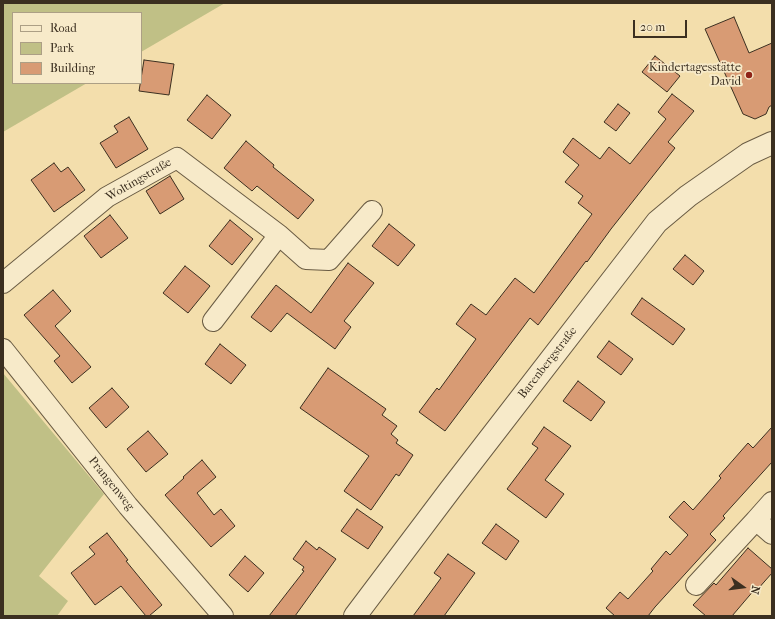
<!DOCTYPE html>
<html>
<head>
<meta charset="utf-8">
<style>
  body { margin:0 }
  #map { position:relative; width:775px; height:619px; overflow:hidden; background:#f3deac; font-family:"IM FELL French Canon",serif }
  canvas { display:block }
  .frame { position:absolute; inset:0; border:4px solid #3b2f20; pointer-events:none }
  .legend { position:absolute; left:12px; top:12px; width:130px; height:72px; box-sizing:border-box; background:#f7eac9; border:1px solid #ac9f85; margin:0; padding:5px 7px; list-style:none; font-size:12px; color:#3b2f20 }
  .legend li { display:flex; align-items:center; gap:8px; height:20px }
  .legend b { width:20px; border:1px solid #ac9f85 }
  .north { position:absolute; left:723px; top:567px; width:40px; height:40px; -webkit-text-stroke:3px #f7eac9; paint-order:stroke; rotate:104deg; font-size:11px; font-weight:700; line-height:16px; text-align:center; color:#3b2f20 }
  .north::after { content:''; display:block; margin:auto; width:14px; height:18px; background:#3b2f20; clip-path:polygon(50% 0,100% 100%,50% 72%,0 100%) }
  .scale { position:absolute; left:633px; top:20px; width:54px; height:18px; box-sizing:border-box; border:2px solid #3b2f20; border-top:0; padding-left:5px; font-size:12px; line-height:14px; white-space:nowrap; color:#3b2f20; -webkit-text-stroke:3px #f7eac9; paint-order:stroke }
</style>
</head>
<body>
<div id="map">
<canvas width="775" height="619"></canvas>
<div class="frame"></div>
<ul class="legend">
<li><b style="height:5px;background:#f7eac9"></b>Road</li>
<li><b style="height:11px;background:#c0c086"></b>Park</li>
<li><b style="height:11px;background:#d89b74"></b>Building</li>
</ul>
<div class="north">N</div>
<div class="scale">20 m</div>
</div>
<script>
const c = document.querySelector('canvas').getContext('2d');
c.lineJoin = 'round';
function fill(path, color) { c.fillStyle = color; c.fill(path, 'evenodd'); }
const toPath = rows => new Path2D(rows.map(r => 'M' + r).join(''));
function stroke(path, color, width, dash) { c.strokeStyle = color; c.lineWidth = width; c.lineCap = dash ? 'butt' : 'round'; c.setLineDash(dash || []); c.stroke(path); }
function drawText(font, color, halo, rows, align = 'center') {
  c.font = font + ' "IM FELL French Canon",serif'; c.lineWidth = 3.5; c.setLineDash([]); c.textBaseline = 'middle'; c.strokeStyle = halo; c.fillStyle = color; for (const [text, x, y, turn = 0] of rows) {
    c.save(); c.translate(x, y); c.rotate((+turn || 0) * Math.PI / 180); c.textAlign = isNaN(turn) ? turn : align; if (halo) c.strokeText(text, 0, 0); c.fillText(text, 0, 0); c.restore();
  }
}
fill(toPath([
  [3,3,225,3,141,52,141,13,13,13,13,83,87,83,3,132],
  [3,373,104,494,39,576,68,601,57,616,3,616]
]), '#c0c086');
const building = toPath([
  [734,17,749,53,772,43,772,105,769,107,766,114,755,119,743,114,705,29,734,17],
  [655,56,680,76,667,92,642,72,655,56],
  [144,60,174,64,169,95,139,91,144,60],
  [672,94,694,111,668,142,675,148,611,229,587,262,586,261,538,325,530,318,445,431,419,412,437,388,439,390,476,339,456,324,471,304,486,315,515,278,534,293,592,214,578,203,583,196,565,182,579,165,563,152,573,138,600,159,609,147,630,164,666,119,658,112,672,94],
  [207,95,231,115,212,139,187,120,207,95],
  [618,104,630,113,616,131,604,122,618,104],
  [129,117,148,149,116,168,100,143,118,132,114,126,129,117],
  [246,141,274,165,273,167,314,200,298,219,257,186,252,191,224,168,246,141],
  [54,163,61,172,68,167,85,190,54,212,31,180,54,163],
  [170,176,184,199,160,214,146,191,170,176],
  [110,215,128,238,101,258,84,236,110,215],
  [230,220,253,239,232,265,209,246,230,220],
  [389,224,415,245,398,266,372,246,389,224],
  [685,255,704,271,693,285,673,269,685,255],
  [348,263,374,283,344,321,351,327,335,349,287,313,271,332,251,317,276,285,311,313,348,263],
  [185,266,210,286,188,313,163,293,185,266],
  [53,290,71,311,55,326,91,367,72,383,54,361,60,356,24,315,53,290],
  [642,298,685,329,673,345,631,314,642,298],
  [609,341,633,359,621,375,597,357,609,341],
  [220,344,246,365,231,384,205,364,220,344],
  [328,368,386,409,382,415,397,426,391,434,398,440,396,443,413,455,399,476,396,474,371,510,344,491,369,456,300,408,328,368],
  [578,381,605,402,591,421,563,401,578,381],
  [112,388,129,407,106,428,89,408,112,388],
  [544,427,571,446,545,480,564,494,546,518,507,489,538,448,532,444,544,427],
  [772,427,772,462,723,516,725,518,710,534,716,540,655,607,648,616,615,616,606,608,620,592,628,599,653,571,651,569,666,551,670,555,688,535,669,517,684,501,693,510,721,478,719,476,748,443,753,448,772,427],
  [148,431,168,454,146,472,127,449,148,431],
  [202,460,216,477,197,493,214,515,221,509,235,526,211,547,165,495,184,478,183,477,202,460],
  [357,509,383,527,368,549,341,531,357,509],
  [496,524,519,541,506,560,482,543,496,524],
  [107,533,128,560,126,561,162,605,149,616,146,616,121,586,95,605,71,573,95,554,89,547,107,533],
  [306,541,317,550,319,547,336,559,295,616,269,616,304,571,302,570,304,567,293,559,306,541],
  [748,548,772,569,772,573,757,590,755,589,732,616,706,616,693,605,714,583,716,585,748,548],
  [448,554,475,573,444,616,413,616,441,578,434,573,448,554],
  [245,556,264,573,248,592,229,575,245,556]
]);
fill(building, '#d89b74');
stroke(building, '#3b2f20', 1);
const minor = toPath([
  [3,283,107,197,177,158,279,235,306,259,329,260,372,211],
  [213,321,279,235],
  [3,349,128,506,223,616],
  [772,502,756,520,772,534],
  [696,585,756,520]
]);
const tertiary = toPath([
  [355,616,450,490,657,222,688,196,748,154,772,143]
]);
stroke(minor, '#695b43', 22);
stroke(tertiary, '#695b43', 24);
stroke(minor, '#f7eac9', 20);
stroke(tertiary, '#f7eac9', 22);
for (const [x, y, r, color] of [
  [749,75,4,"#8f2418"]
]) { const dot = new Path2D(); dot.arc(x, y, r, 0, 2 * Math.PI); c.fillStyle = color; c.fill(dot); stroke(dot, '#f7eac9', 1.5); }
drawText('12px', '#3b2f20', '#f7eac9', [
  ["Kindertagesstätte",741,68],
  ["David",741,82]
], 'right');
drawText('12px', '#3b2f20', '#f7eac9', [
  ["Woltingstraße",139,180,-30],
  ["Barenbergstraße",548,363,-52],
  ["Prangenweg",111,484,51]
]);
</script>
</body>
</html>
